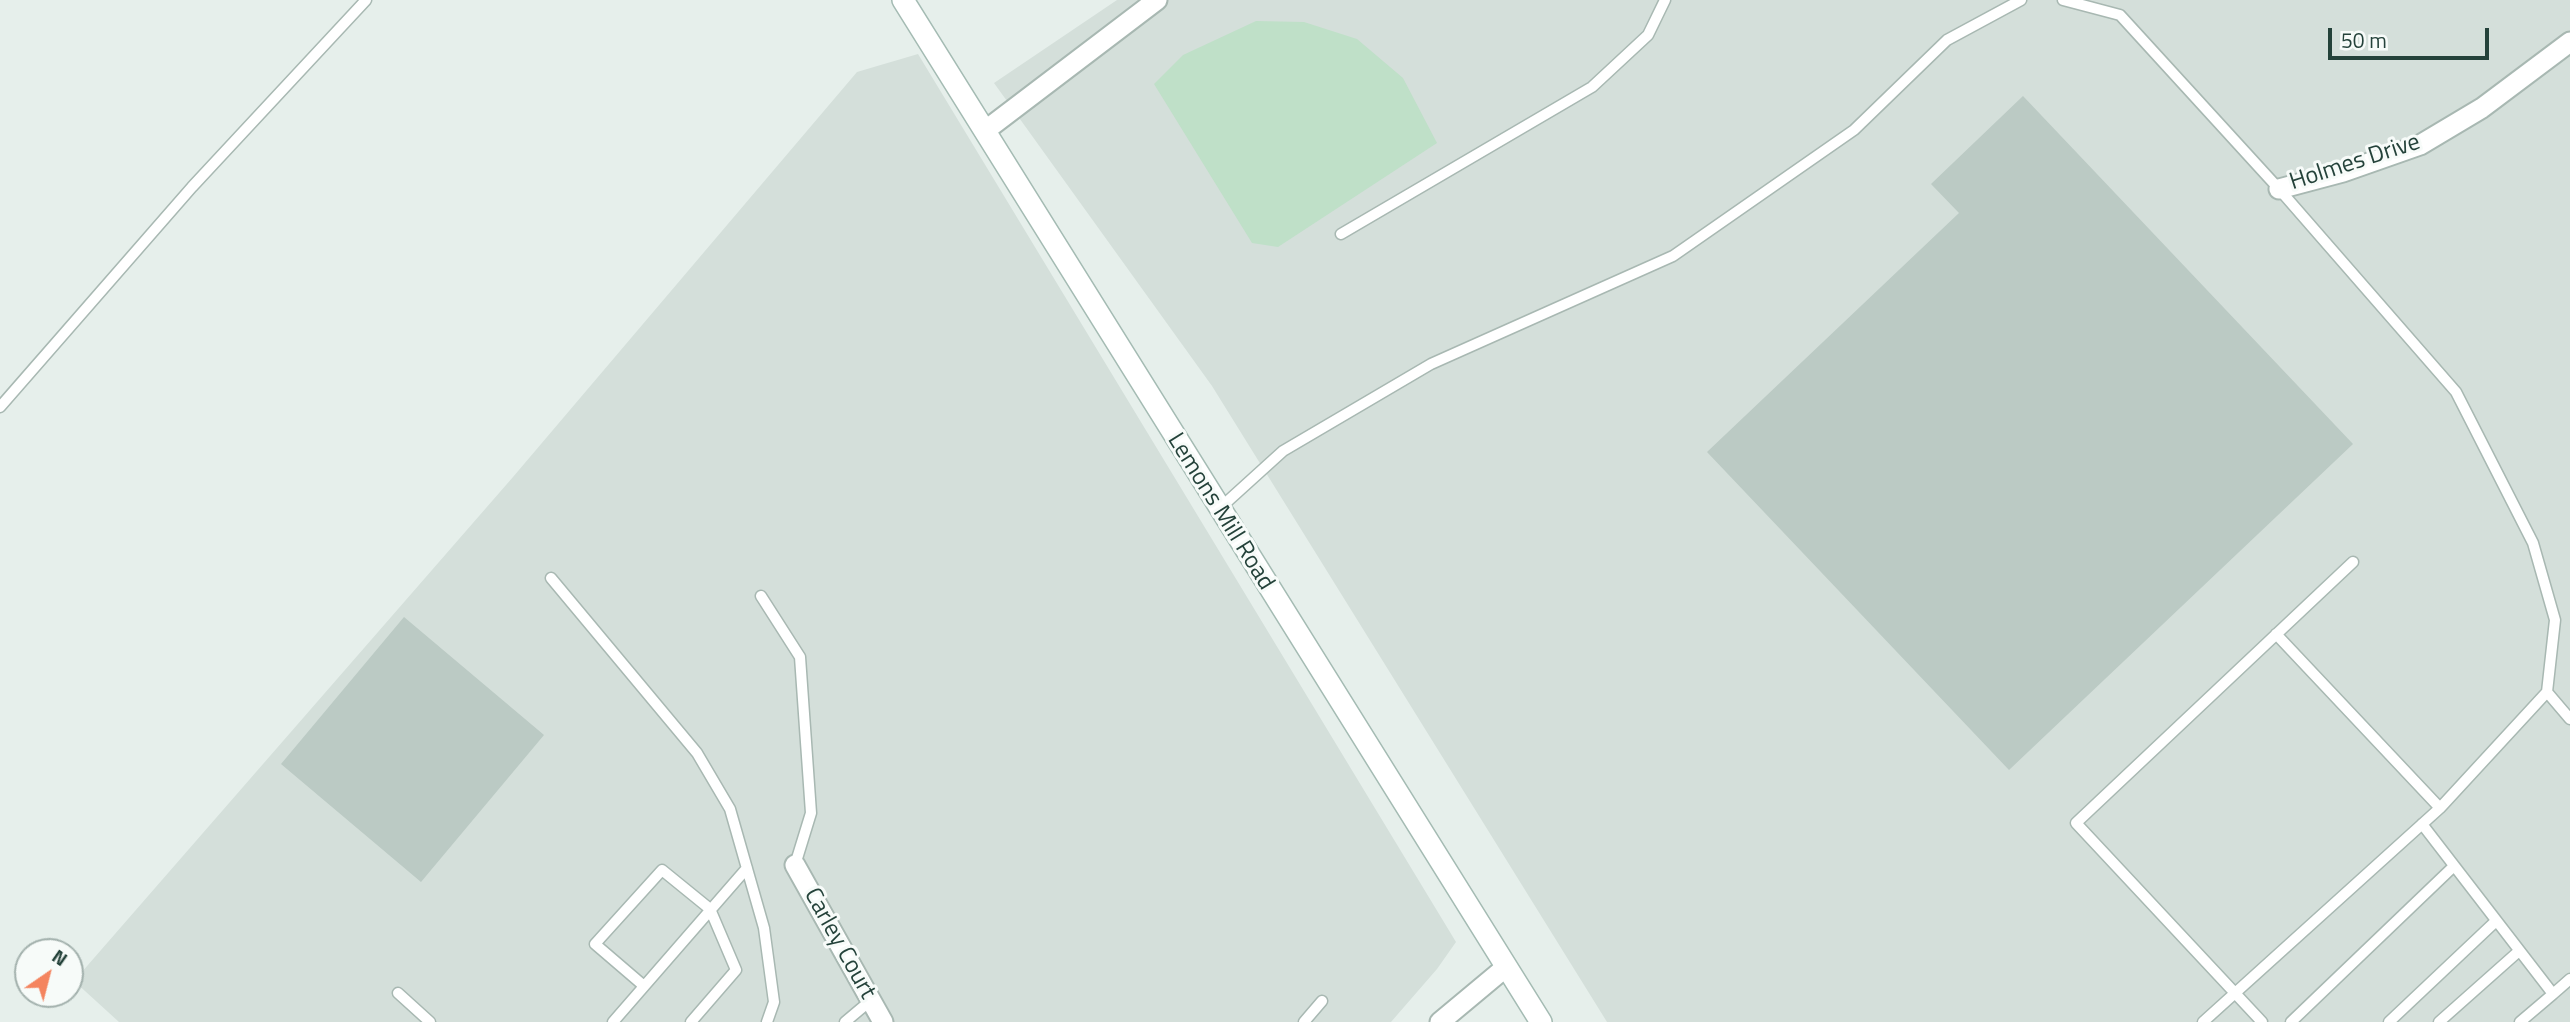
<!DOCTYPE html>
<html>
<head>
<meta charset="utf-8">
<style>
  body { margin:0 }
  #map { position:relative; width:2570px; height:1022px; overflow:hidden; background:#e6efeb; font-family:"Titillium Web",sans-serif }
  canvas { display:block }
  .north { position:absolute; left:14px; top:938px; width:70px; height:70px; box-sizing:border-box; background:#f7fbf9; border:2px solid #a3b1ad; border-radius:50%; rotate:35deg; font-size:19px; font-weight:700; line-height:28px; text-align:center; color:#24423a }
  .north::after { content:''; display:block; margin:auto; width:24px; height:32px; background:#f4845f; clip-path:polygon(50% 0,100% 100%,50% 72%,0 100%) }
  .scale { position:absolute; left:2328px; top:28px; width:161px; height:32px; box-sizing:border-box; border:4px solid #24423a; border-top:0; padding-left:9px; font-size:21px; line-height:24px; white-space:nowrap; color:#24423a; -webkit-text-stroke:5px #f7fbf9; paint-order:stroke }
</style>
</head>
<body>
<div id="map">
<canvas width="2570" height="1022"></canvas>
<div class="north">N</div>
<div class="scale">50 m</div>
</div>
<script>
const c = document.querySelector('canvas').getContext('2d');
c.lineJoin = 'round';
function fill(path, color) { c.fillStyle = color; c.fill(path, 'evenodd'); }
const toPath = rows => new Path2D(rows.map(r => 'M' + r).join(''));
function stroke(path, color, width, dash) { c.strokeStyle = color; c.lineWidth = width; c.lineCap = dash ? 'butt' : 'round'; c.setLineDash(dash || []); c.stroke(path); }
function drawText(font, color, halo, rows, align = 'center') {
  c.font = font + ' "Titillium Web",sans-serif'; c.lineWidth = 6; c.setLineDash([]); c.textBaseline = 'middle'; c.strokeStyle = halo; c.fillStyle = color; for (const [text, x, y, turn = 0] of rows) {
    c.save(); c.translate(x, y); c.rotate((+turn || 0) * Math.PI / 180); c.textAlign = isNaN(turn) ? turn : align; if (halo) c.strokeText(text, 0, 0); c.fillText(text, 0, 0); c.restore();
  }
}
fill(toPath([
  [1117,0,2570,0,2570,1022,1607,1022,1212,386,994,83],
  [918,54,1456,942,1437,969,1391,1022,119,1022,74,981,513,477,857,72]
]), '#d4dfda');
fill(toPath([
  [1256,21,1304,22,1357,39,1403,78,1437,143,1278,247,1252,243,1154,84,1183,55]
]), '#bfe0c8');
fill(toPath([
  [2023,96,2353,444,2009,770,1707,452,1959,213,1931,184],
  [404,617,544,735,421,882,281,764]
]), '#bbcac4');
const lane = toPath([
  [2063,0,2120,15,2279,189,2456,392,2533,543,2555,620,2547,692,2440,808,2203,1022],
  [1341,234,1592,87,1648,35,1665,0],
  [0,407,192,187,366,0],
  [1219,509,1283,451,1431,364,1673,256,1854,130,1947,40,2021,0],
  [551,578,697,753,730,809,764,928,774,1002,767,1022],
  [761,596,800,657,811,813,795,865],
  [2276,634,2440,808],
  [2547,692,2570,719],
  [2422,824,2553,994,2520,1022],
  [644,986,595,944,662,870,710,909,736,970,691,1022],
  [398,993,430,1022],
  [2553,994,2570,979],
  [613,1022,747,868],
  [845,1022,870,1001],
  [1304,1022,1322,1001],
  [2262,1022,2076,823,2353,562],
  [2291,1022,2454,866],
  [2389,1022,2496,921],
  [2439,1022,2519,951]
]);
const street = toPath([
  [986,130,1157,0],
  [2279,189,2343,172,2420,145,2482,108,2570,42],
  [795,865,883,1022],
  [1440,1022,1506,967]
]);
const secondary = toPath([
  [903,0,1541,1022]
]);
stroke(lane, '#a8b8b2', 13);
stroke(street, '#a8b8b2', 23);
stroke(secondary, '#a4bbb3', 24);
stroke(lane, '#fff', 10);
stroke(street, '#fff', 19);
stroke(secondary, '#fff', 21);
drawText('24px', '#24423a', '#f7fbf9', [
  ["Holmes Drive",2355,163,-18],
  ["Lemons Mill Road",1220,512,58],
  ["Carley Court",839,944,61]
]);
</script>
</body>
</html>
